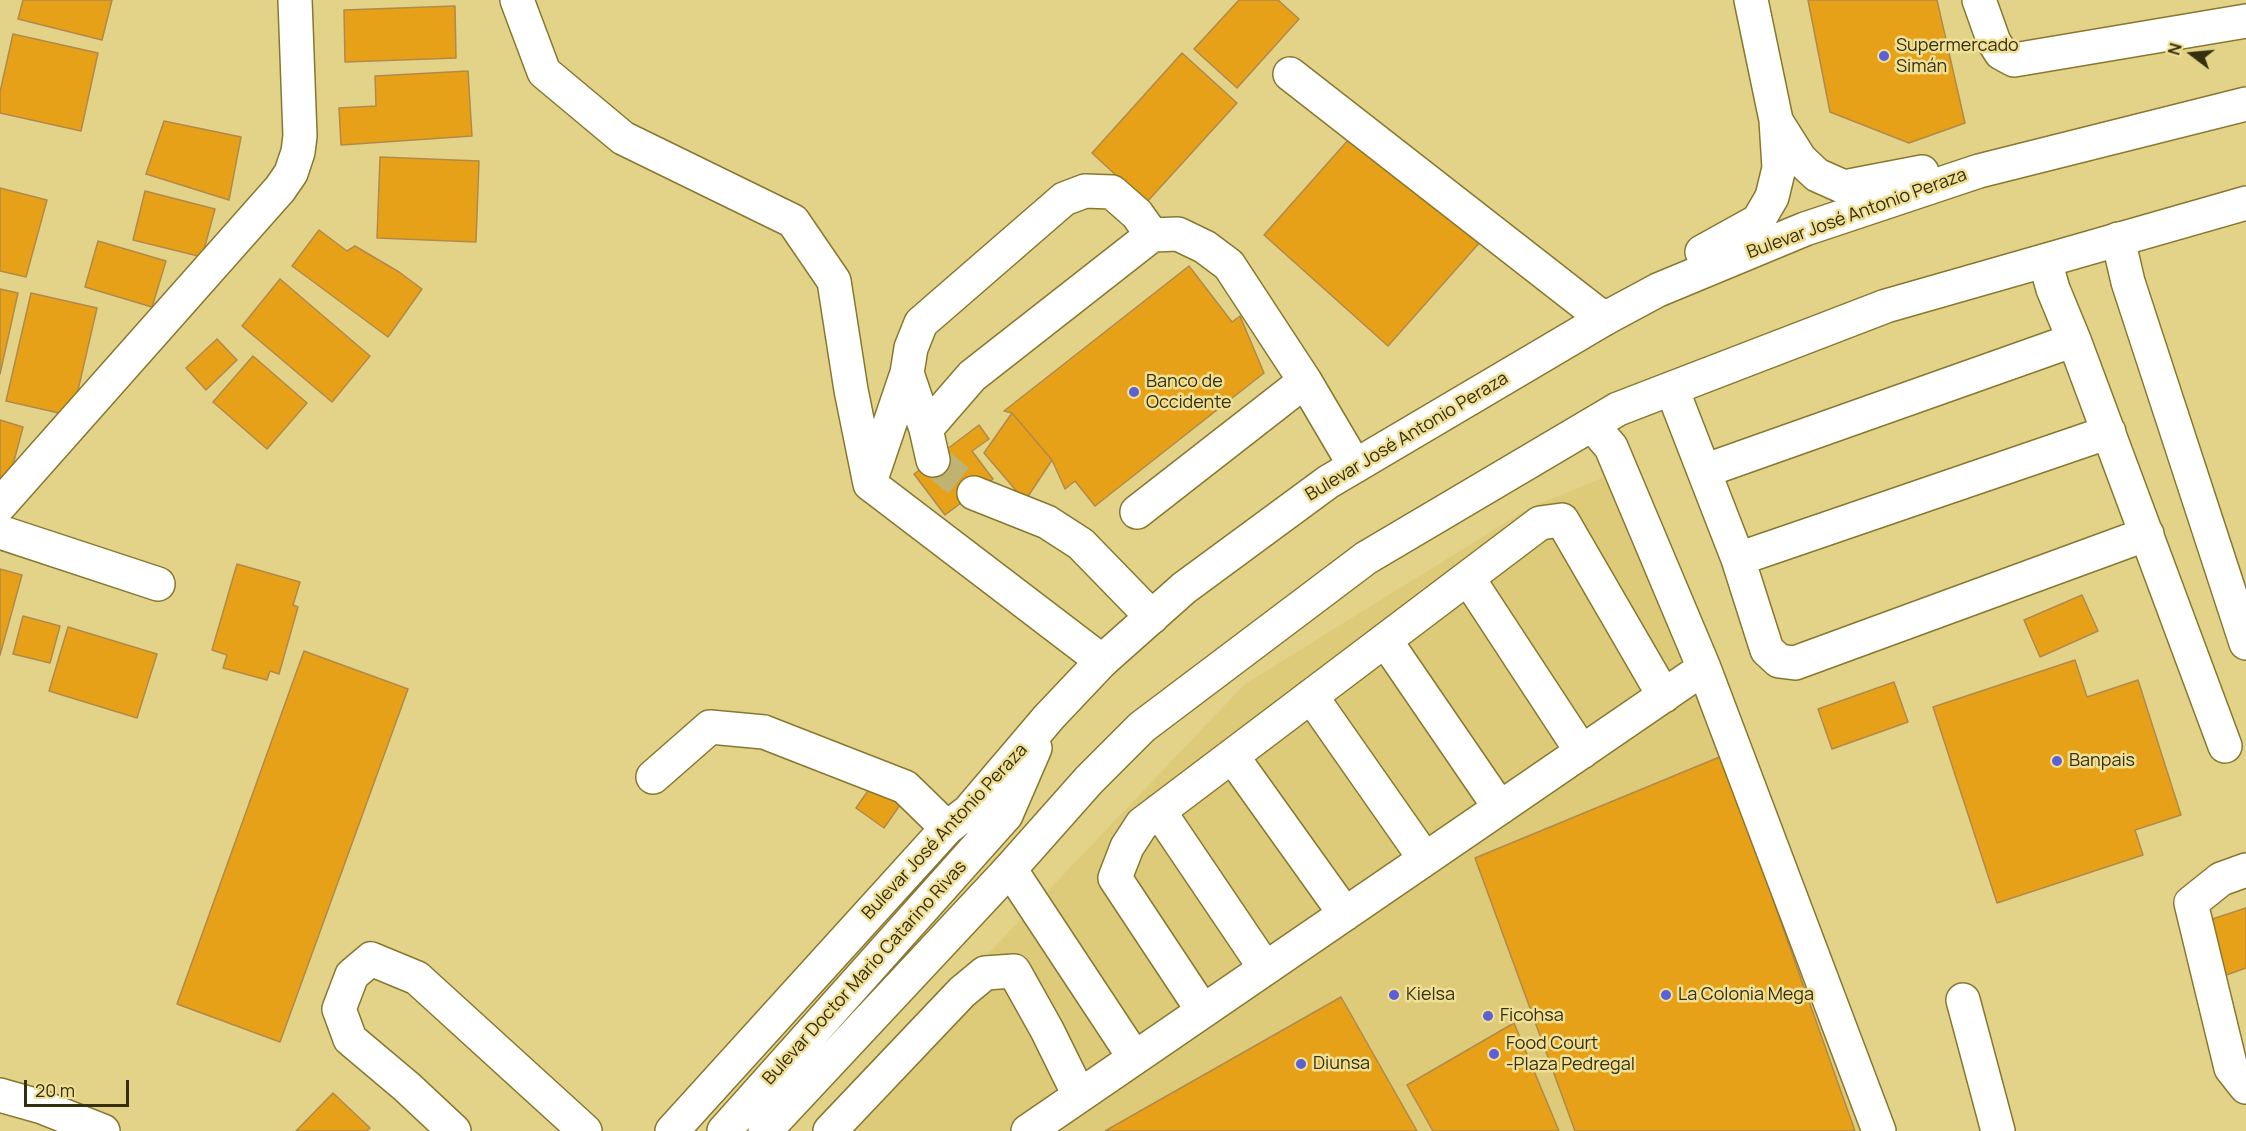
<!DOCTYPE html>
<html>
<head>
<meta charset="utf-8">
<style>
  body { margin:0 }
  #map { position:relative; width:2246px; height:1131px; overflow:hidden; background:#e3d389; font-family:Manrope,sans-serif }
  canvas { display:block }
  .north { position:absolute; left:2162px; top:24px; width:60px; height:60px; -webkit-text-stroke:4px #f0e096; paint-order:stroke; rotate:286deg; font-size:16px; font-weight:700; line-height:24px; text-align:center; color:#352e0f }
  .north::after { content:''; display:block; margin:auto; width:21px; height:27px; background:#352e0f; clip-path:polygon(50% 0,100% 100%,50% 72%,0 100%) }
  .scale { position:absolute; left:24px; top:1080px; width:105px; height:27px; box-sizing:border-box; border:3px solid #352e0f; border-top:0; padding-left:8px; font-size:18px; line-height:21px; white-space:nowrap; color:#352e0f; -webkit-text-stroke:4px #f0e096; paint-order:stroke }
</style>
</head>
<body>
<div id="map">
<canvas width="2246" height="1131"></canvas>
<div class="north">N</div>
<div class="scale">20 m</div>
</div>
<script>
const c = document.querySelector('canvas').getContext('2d');
c.lineJoin = 'round';
function fill(path, color) { c.fillStyle = color; c.fill(path, 'evenodd'); }
const toPath = rows => new Path2D(rows.map(r => 'M' + r).join(''));
function stroke(path, color, width, dash) { c.strokeStyle = color; c.lineWidth = width; c.lineCap = dash ? 'butt' : 'round'; c.setLineDash(dash || []); c.stroke(path); }
function drawText(font, color, halo, rows, align = 'center') {
  c.font = font + ' Manrope,sans-serif'; c.lineWidth = 5; c.setLineDash([]); c.textBaseline = 'middle'; c.strokeStyle = halo; c.fillStyle = color; for (const [text, x, y, turn = 0] of rows) {
    c.save(); c.translate(x, y); c.rotate((+turn || 0) * Math.PI / 180); c.textAlign = isNaN(turn) ? turn : align; if (halo) c.strokeText(text, 0, 0); c.fillText(text, 0, 0); c.restore();
  }
}
fill(toPath([
  [1624,469,1876,1131,819,1131,1245,684,1529,508]
]), '#ddcb79');
const building = toPath([
  [23,0,112,0,102,40,18,19,23,0],
  [1239,0,1278,0,1299,19,1237,88,1194,49,1239,0],
  [1808,0,1937,0,1965,123,1909,143,1830,112,1808,0],
  [455,6,456,58,345,62,344,10,455,6],
  [13,34,98,53,81,131,0,113,0,92,13,34],
  [1182,53,1237,103,1146,203,1092,153,1182,53],
  [468,71,472,136,341,145,339,108,376,106,375,76,468,71],
  [164,121,241,137,229,200,146,174,164,121],
  [1357,130,1481,241,1388,346,1264,235,1357,130],
  [380,157,479,161,476,242,377,238,380,157],
  [0,188,47,200,26,277,0,271,0,188],
  [145,191,215,209,202,257,133,240,145,191],
  [319,230,347,251,355,246,399,272,422,289,388,337,292,266,319,230],
  [98,241,166,261,152,307,85,287,98,241],
  [1189,266,1232,322,1240,316,1264,373,1095,506,1075,481,1065,489,1052,460,1012,413,1004,411,1189,266],
  [280,279,370,356,332,402,242,326,280,279],
  [0,289,18,293,0,374,0,289],
  [31,293,97,308,72,416,6,401,31,293],
  [217,339,237,360,206,390,186,368,217,339],
  [253,356,307,403,267,449,213,402,253,356],
  [1012,413,1052,460,1025,501,984,453,1012,413],
  [0,420,23,427,6,491,0,489,0,420],
  [979,425,989,439,972,451,993,479,945,515,914,474,979,425],
  [237,564,300,582,293,605,298,607,279,674,270,671,267,680,223,668,227,655,212,650,237,564],
  [0,569,22,575,0,655,0,569],
  [2082,595,2098,631,2040,657,2024,620,2082,595],
  [23,616,60,626,50,663,13,654,23,616],
  [68,627,157,654,137,718,49,691,68,627],
  [304,651,408,689,280,1042,177,1004,304,651],
  [2075,660,2087,697,2138,680,2181,815,2135,830,2143,855,1997,903,1933,707,2075,660],
  [1894,682,1908,722,1832,749,1818,709,1894,682],
  [1722,756,1855,1131,1575,1131,1475,858,1722,756],
  [872,785,900,805,884,828,856,808,872,785],
  [2246,908,2246,968,2218,978,2200,923,2246,908],
  [1341,997,1417,1131,1105,1131,1341,997],
  [1514,1023,1559,1131,1433,1131,1407,1085,1514,1023],
  [333,1093,370,1128,367,1131,296,1131,333,1093]
]);
fill(building, '#e6a118');
stroke(building, '#b1894a', 1.5);
stroke(toPath([
  [933,460,974,493]
]), '#c0b271', 33, [33, 16]);
const minor = toPath([
  [517,0,544,72,623,138,793,221,834,281,851,390,870,484,1102,661],
  [1979,0,1994,42,2001,53,2014,60,2246,21],
  [1290,74,1604,319],
  [2118,239,2128,282,2246,643],
  [2045,261,2053,289,2074,340,2225,746],
  [1672,389,1738,559,1767,650,1779,661,1795,663,2147,534],
  [1592,425,1611,447,1704,668,1879,1131],
  [926,429,907,373,911,348,921,323,1064,199,1085,191,1112,192,1137,214,1152,235],
  [933,460,926,429,972,376,1152,235,1178,234,1205,247,1229,265,1305,381,1355,466],
  [1704,471,2074,340],
  [870,482,907,373],
  [974,493,1047,522,1081,544,1152,617],
  [0,505,280,189,291,173,298,152,300,136,295,0],
  [1137,512,1305,381],
  [0,532,158,584],
  [1738,559,2109,432],
  [1468,578,1582,752],
  [1385,640,1500,808],
  [1311,696,1425,859],
  [1232,756,1345,914],
  [653,777,710,727,764,732,905,787,947,828],
  [1159,811,1265,968],
  [1010,869,1134,1057],
  [2246,870,2221,879,2191,903,2231,1068,2246,1087],
  [1963,1000,1998,1131],
  [1203,1011,1115,878,1127,847,1142,824,1540,523,1562,520,1664,696],
  [454,1131,407,1087,350,1039,339,1009,352,975,371,959,417,978,585,1131],
  [830,1131,962,992,985,973,1014,971,1047,1030,1079,1095],
  [1028,1131,1704,668]
]);
const major = toPath([
  [1778,124,1800,159,1817,175,1844,187,1922,172],
  [1702,252,1758,221,1772,197,1779,168,1776,120,1751,0],
  [0,1095,42,1107,103,1131],
  [672,1131,947,828,969,811,1049,717,1102,661,1184,588,1328,482,1604,319,1658,290,1805,229,1979,171,2246,104],
  [724,1131,1006,815,1035,748],
  [765,1131,1010,869,1089,780,1142,727,1366,558,1618,409,1886,306,2246,203]
]);
stroke(minor, '#88782f', 36);
stroke(major, '#88782f', 36);
stroke(minor, '#fff', 33);
stroke(major, '#fff', 33);
for (const [x, y, r, color] of [
  [1884,56,6,"#5c60d8"],
  [1134,392,6,"#5c60d8"],
  [2057,761,6,"#5c60d8"],
  [1394,995,6,"#5c60d8"],
  [1666,995,6,"#5c60d8"],
  [1488,1016,6,"#5c60d8"],
  [1494,1054,6,"#5c60d8"],
  [1301,1064,6,"#5c60d8"]
]) { const dot = new Path2D(); dot.arc(x, y, r, 0, 2 * Math.PI); c.fillStyle = color; c.fill(dot); stroke(dot, '#f0e096', 2); }
drawText('18px', '#352e0f', '#f0e096', [
  ["Supermercado",1896,46],
  ["Simán",1896,67],
  ["Banco de",1146,382],
  ["Occidente",1146,403],
  ["Banpais",2069,761],
  ["Kielsa",1406,995],
  ["La Colonia Mega",1678,995],
  ["Ficohsa",1500,1016],
  ["Food Court",1506,1044],
  ["-Plaza Pedregal",1506,1065],
  ["Diunsa",1313,1064]
], 'left');
drawText('18px', '#352e0f', '#f0e096', [
  ["Bulevar José Antonio Peraza",1857,214,-20],
  ["Bulevar José Antonio Peraza",1407,437,-31],
  ["Bulevar José Antonio Peraza",945,832,-47],
  ["Bulevar Doctor Mario Catarino Rivas",865,973,-48]
]);
</script>
</body>
</html>
